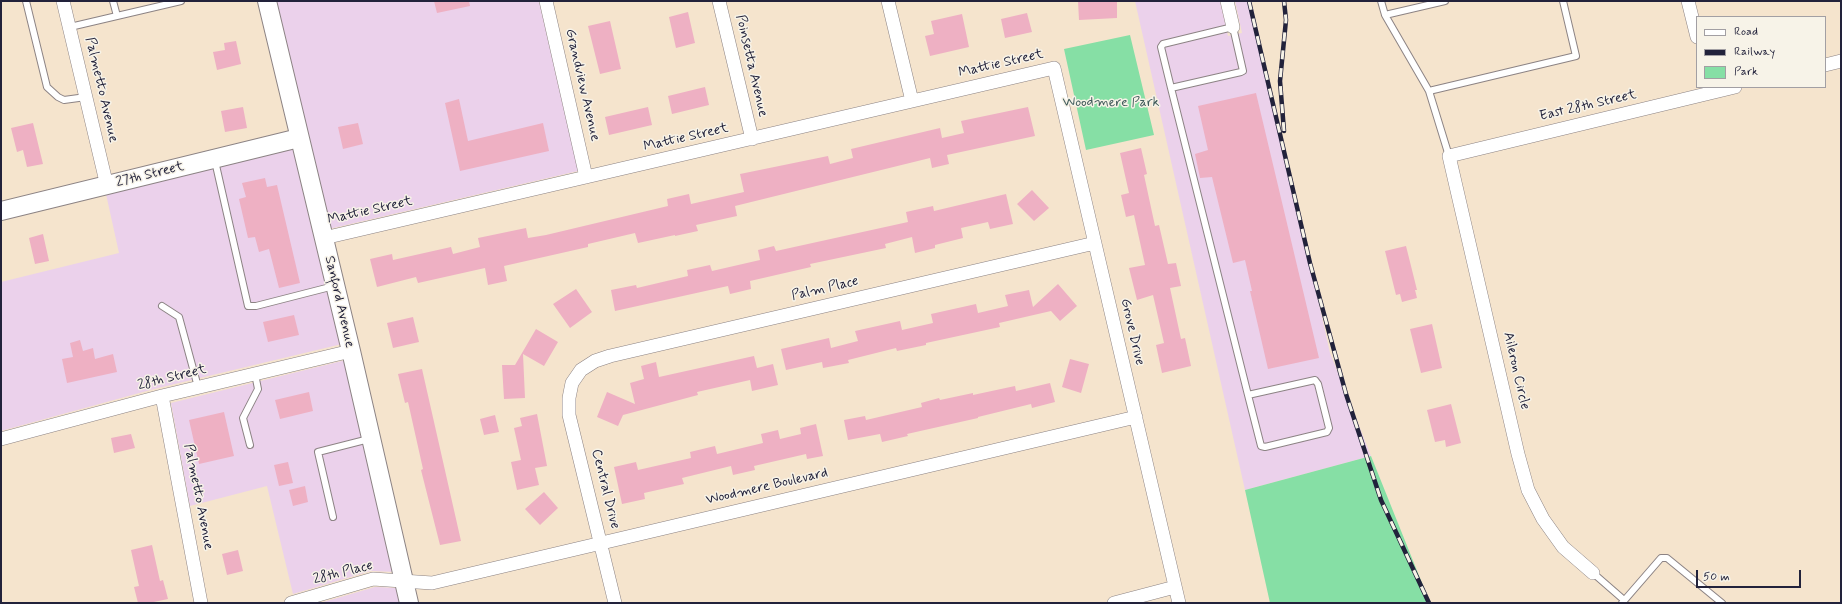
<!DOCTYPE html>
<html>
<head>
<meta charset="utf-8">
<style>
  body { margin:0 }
  #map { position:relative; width:1842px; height:604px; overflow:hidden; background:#f5e4cd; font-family:Mynerve,sans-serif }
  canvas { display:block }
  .frame { position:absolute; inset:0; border:2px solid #22223b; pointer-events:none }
  .legend { position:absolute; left:1696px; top:16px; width:130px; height:72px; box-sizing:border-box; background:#f7f3e8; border:1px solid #a29fa3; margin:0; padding:5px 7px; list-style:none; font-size:12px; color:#22223b }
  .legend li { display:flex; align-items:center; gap:8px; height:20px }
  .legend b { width:20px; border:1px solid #a29fa3 }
  .scale { position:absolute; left:1696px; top:570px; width:105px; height:18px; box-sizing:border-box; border:2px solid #22223b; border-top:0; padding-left:5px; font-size:12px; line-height:14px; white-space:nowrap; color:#22223b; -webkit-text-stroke:3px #f7f3e8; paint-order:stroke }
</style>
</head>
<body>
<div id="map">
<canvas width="1842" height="604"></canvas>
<div class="frame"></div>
<ul class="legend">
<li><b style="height:5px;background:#fff"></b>Road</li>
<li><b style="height:5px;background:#22223b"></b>Railway</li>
<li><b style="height:11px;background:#86dfa5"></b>Park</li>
</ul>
<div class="scale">50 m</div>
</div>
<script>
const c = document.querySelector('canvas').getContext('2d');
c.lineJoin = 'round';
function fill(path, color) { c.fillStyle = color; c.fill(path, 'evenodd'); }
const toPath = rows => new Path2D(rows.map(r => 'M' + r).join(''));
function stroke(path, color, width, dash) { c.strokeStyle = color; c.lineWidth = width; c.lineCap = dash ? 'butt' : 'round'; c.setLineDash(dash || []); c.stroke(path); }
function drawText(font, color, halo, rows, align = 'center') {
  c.font = font + ' Mynerve,sans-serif'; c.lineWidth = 3; c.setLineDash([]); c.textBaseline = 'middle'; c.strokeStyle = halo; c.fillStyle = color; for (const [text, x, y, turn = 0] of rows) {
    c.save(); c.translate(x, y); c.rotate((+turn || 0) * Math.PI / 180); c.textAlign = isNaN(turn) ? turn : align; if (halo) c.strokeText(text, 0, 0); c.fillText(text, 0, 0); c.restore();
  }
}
fill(toPath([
  [274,1,539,1,578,171,329,229],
  [1135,1,1220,1,1228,36,1242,33,1235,1,1251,1,1330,353,1371,456,1245,490],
  [294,148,342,344,154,389,1,431,1,282,119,253,106,194],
  [346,360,395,572,371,571,293,594,267,486,190,506,171,403],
  [375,587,398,588,402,603,320,603]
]), '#ebd1eb');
fill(toPath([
  [1130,35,1154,135,1086,150,1064,49],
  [1371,456,1430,603,1270,603,1245,490]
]), '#86dfa5');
fill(toPath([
  [434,1,469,1,470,6,437,13],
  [1078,1,1117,1,1117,18,1079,20],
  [688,12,695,43,676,48,669,17],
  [1027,13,1032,32,1005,38,1001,19],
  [962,14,969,47,930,56,925,36,934,34,931,21],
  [610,21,621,69,600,74,588,26],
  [236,41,241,64,217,70,213,52,225,50,224,43],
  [705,87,709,105,672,114,668,96],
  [1256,93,1319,358,1268,369,1250,291,1252,291,1245,260,1233,263,1212,177,1200,178,1195,154,1208,150,1198,106],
  [459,99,468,141,543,123,549,151,460,171,445,103],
  [243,107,247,128,225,132,221,111],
  [648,107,652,125,609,135,605,117],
  [1028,107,1035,136,947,155,949,164,932,168,930,158,735,206,737,216,696,225,698,231,675,236,675,235,638,243,635,233,588,244,588,247,504,266,507,281,488,285,485,268,418,283,416,277,377,287,370,259,392,254,393,260,451,247,453,254,480,247,478,238,526,228,528,238,546,235,668,206,667,199,689,194,691,204,744,192,740,174,828,156,830,164,853,158,851,149,940,128,942,138,964,133,961,121],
  [33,123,43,164,27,167,23,150,17,152,11,128],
  [358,123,363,144,343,149,338,127],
  [1141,148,1147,174,1144,175,1155,226,1159,225,1168,264,1176,263,1181,286,1170,288,1181,339,1185,338,1191,366,1162,373,1156,345,1164,343,1153,295,1137,300,1129,268,1145,265,1134,215,1126,217,1121,195,1129,193,1120,153],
  [265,178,267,187,277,185,300,283,279,288,269,249,259,252,255,237,248,238,239,199,246,197,242,183],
  [1032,190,1049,208,1034,221,1017,204],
  [1006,194,1013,224,990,229,988,222,961,228,963,238,935,245,935,248,915,253,912,237,885,244,886,248,810,264,811,267,750,281,751,289,730,294,728,286,615,311,611,290,636,285,637,288,688,276,687,270,710,265,712,271,760,260,758,250,774,246,776,251,908,222,906,212,933,206,934,211],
  [43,234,49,261,35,264,29,238],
  [1406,246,1417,290,1415,290,1417,298,1402,302,1400,294,1396,295,1385,251],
  [1058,284,1077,306,1060,321,1051,311,999,323,1000,327,926,343,926,345,897,351,896,348,848,360,849,363,823,368,822,362,786,370,781,349,829,338,831,348,858,341,855,331,900,321,902,330,933,323,931,314,976,304,978,313,1008,306,1005,295,1029,290,1033,307],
  [576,289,592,312,570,328,553,304],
  [294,315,299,335,268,342,263,322],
  [413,317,419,342,393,348,387,323],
  [1432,324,1442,368,1421,373,1410,329],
  [536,329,558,342,544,366,523,354,525,398,504,399,502,365,515,365],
  [80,340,83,351,93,348,95,359,113,354,117,372,67,383,62,359,73,357,70,343],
  [754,356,757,368,773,364,778,385,752,391,750,380,697,392,698,395,623,415,618,426,597,417,607,392,635,404,630,383,644,379,641,366,656,362,659,377],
  [1070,359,1089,364,1081,393,1062,387],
  [422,369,461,541,440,545,421,470,423,469,408,402,405,403,398,374],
  [1050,383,1055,402,1032,408,1031,404,978,417,978,418,907,434,908,436,882,442,880,434,848,440,844,420,865,416,866,420,922,407,921,403,939,398,940,400,973,393,973,395,1015,386,1016,391],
  [309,392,313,411,280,419,275,400],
  [1451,404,1461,443,1446,447,1445,440,1435,442,1427,410],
  [224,412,234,456,199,464,189,420],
  [537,414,547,466,535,468,539,485,517,490,511,462,521,460,514,428,522,426,520,418],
  [495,415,499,432,484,435,480,419],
  [816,424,823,456,807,459,806,454,754,466,755,470,733,475,731,466,682,478,684,484,644,493,645,499,622,504,614,467,636,462,638,470,691,458,690,452,715,446,717,454,763,443,761,434,778,430,780,439,801,434,800,428],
  [131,434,135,448,114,453,111,438],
  [288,462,293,483,279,486,274,465],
  [305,486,308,502,293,506,289,490],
  [544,492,558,508,540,525,525,509],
  [152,545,160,581,163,580,168,599,149,603,138,603,134,587,139,586,131,550],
  [238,550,243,571,227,575,222,554]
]), '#eeb0c3');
const service = toPath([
  [26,1,47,87,58,97,64,100,86,97],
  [113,1,117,16,181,1],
  [1381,1,1385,15,1445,1],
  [1385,15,1429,91,1449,156],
  [70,27,117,16],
  [1171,88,1241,72,1243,71,1233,27,1163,44,1161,47,1171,88,1248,395,1261,446,1265,447,1327,432,1329,428,1318,384,1315,380,1248,395],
  [1429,91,1576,56,1563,1],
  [215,161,248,306,256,306,334,286],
  [162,306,179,317,198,387],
  [250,445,243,418,258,389,255,374],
  [333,517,318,452,369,439],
  [1593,573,1624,600],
  [1622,603,1661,558,1667,558,1722,603]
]);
const minor = toPath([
  [63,1,107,186],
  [546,1,586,177],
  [719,1,752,139],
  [888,1,912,101],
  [1227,1,1233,27],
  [1688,1,1697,37],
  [1825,65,1841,61],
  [324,238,1054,68,1179,603],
  [162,396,201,603],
  [1,439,162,396,351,351],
  [1593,573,1563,547,1543,519,1528,490,1518,454,1449,156,1735,87],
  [291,603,373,579,432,583,1136,417],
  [615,603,569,415,569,398,572,383,581,370,595,361,610,356,1095,243],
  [1114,603,1175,587]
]);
const secondary = toPath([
  [267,1,351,351,409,603],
  [1,211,299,138]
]);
stroke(service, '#8c8384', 8);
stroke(minor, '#8c8384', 14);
stroke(secondary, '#8c8384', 20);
stroke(service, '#fff', 6);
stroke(minor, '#fff', 13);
stroke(secondary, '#fff', 18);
const rail = toPath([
  [1249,1,1310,263,1346,394,1381,500,1429,603],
  [1284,131,1280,81,1286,20,1284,1]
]);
stroke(rail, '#22223b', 4.5);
stroke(rail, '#f7f3e8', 3, [9]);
drawText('14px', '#22223b', '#f7f3e8', [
  ["Mattie Street",1001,64,-13],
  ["Poinsetta Avenue",751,66,77],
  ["Grandview Avenue",582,85,77],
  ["Palmetto Avenue",101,90,77],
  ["East 28th Street",1588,106,-13],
  ["Mattie Street",686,138,-13],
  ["27th Street",150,175,-14],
  ["Mattie Street",370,211,-13],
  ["Palm Place",825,289,-13],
  ["Sanford Avenue",339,302,77],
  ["Grove Drive",1132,332,77],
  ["Aileron Circle",1516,371,77],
  ["28th Street",172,378,-14],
  ["Woodmere Boulevard",767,487,-13],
  ["Central Drive",605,489,76],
  ["Palmetto Avenue",198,497,79],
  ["28th Place",343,573,-14]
]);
drawText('14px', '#405b5b', '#f7f3e8', [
  ["Woodmere Park",1111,103]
]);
</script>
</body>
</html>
